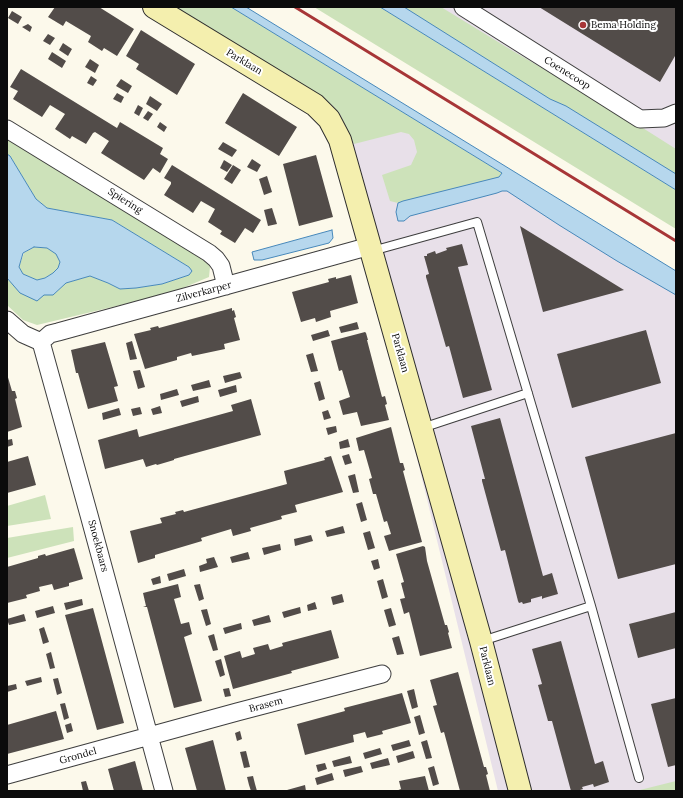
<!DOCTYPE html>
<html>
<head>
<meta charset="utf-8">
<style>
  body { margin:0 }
  #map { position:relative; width:683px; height:798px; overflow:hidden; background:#fcf9eb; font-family:Lora,serif }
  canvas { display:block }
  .frame { position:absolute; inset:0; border:8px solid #0b0b0b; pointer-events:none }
</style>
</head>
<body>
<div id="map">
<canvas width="683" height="798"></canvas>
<div class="frame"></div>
</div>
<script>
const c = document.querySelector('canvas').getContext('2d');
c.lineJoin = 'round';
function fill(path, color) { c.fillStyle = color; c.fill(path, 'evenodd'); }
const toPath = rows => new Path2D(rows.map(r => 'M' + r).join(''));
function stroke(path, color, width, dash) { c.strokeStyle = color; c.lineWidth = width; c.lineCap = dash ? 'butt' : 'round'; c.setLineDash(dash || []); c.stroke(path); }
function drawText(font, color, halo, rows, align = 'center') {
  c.font = font + ' Lora,serif'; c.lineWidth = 4; c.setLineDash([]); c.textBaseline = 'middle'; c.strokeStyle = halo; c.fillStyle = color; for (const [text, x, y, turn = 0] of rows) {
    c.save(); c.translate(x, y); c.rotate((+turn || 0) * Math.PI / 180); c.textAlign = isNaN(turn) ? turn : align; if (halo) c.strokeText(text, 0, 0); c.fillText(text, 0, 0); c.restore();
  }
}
fill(toPath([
  [381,7,676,7,676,186],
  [322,68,676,284,676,791,498,791]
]), '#e8e0e9');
fill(toPath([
  [174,7,231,7,502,173,499,177,403,201,398,203,390,201,382,175,411,165,417,152,414,140,409,134,401,132,354,144,340,114,332,105,321,97],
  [314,7,380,7,676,190,676,229],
  [404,7,441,7,513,51,627,118,676,149,676,174,566,106,550,99],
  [7,138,206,259,210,267,209,277,171,293,37,325,23,320,7,305,7,278,9,281,44,295,53,295,66,283,90,276,108,283,120,289,136,288,162,284,189,275,189,267,112,220,47,208,36,199,10,156,7,154],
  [34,247,47,248,57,254,60,262,58,268,53,273,45,278,37,280,23,274,19,267,24,253],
  [45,495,51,519,7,526,7,506],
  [73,527,74,541,7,558,7,538],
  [676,781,676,791,636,791]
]), '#cde2ba');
const water = toPath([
  [231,7,246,7,676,271,676,295,617,261,559,225,507,191,502,191,497,193,410,216,404,221,398,221,396,212,398,203,403,201,499,177,502,173,231,7],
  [380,7,404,7,550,99,566,106,676,174,676,190,380,7],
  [7,154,10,156,36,199,47,208,112,220,189,267,192,271,189,275,162,284,136,288,120,289,108,283,90,276,66,283,53,295,44,295,37,301,20,293,7,278,7,154],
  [34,247,47,248,56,254,60,262,58,268,53,273,45,278,37,280,23,274,19,267,23,253,34,247],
  [332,230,333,238,329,243,262,260,254,260,252,252,332,230]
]);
fill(water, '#b6d7ed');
stroke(water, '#4788ba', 1);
fill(toPath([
  [55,7,99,7,134,29,117,56,104,48,102,51,88,42,91,36,66,21,63,26,48,17],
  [539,7,676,7,676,57,675,56,660,82],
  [12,11,22,17,18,24,8,18],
  [28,24,32,27,30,32,22,27],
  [141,30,195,64,177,95,136,69,139,64,126,56],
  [48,34,55,38,50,45,43,41],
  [63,43,72,49,68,56,59,50],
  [52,52,66,61,62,68,48,59],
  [90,59,99,65,95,73,85,67],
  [21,69,117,128,120,122,163,148,160,154,168,159,160,173,153,168,144,180,101,153,109,141,95,132,93,133,86,144,72,136,70,139,55,129,65,114,50,105,42,117,13,99,18,91,10,87],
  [91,76,97,80,93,86,87,83],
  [121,79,132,86,128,93,116,86],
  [117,93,124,97,121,103,113,99],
  [243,93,297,127,279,156,225,123],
  [150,96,162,104,157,111,146,104],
  [138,105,143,108,139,116,134,113],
  [148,111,153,114,148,121,143,118],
  [160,122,167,127,164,132,157,127],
  [223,142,237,150,232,157,218,149],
  [316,155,333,217,299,226,283,164],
  [252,159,261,165,257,172,247,167],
  [224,160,232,165,227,172,220,168],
  [172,165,261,220,253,233,245,228,235,243,220,234,222,231,208,222,215,209,201,201,193,213,164,195,171,184,171,182,164,178],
  [233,165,241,170,232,184,224,179],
  [267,176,272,192,264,195,259,179],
  [272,208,277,224,268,226,264,210],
  [520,226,624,290,543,312],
  [462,244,468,265,458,267,492,390,463,398,449,346,446,347,426,277,426,275,429,274,424,256,427,256,427,254,435,251,436,254,447,250,446,248],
  [351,275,358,303,330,311,331,317,316,322,315,318,301,322,292,292,329,282,328,279,336,277,336,279],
  [232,308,232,311,234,310,236,317,234,318,240,340,224,344,225,349,192,356,191,353,177,357,177,360,145,369,134,334,151,330,150,328,158,326,159,328],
  [357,322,359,329,341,333,339,327],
  [328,330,330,336,313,341,311,335],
  [646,330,661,383,572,408,557,354],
  [365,332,366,333,368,340,367,340,382,397,385,396,387,404,385,405,389,420,361,426,357,412,343,415,339,401,350,397,342,370,339,371,331,341],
  [132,341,137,359,130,360,126,343],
  [105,342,118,386,114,387,118,401,88,409,78,373,76,373,71,350],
  [313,353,318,371,311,372,306,355],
  [140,370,145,387,138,389,133,371],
  [240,372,242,378,225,383,223,376],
  [7,374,12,391,15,391,17,398,15,399,22,427,7,432],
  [209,380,211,387,193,391,191,385],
  [320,381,325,399,319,401,314,383],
  [236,385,237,392,220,397,218,390],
  [177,389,179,395,161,400,160,394],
  [198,396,199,402,182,407,180,401],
  [251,399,261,435,174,459,174,460,157,465,156,464,146,467,143,459,105,469,98,440,137,429,139,437,233,411,231,405],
  [160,406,162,413,153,415,151,409],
  [140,407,142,414,133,416,131,409],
  [119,408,121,415,103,420,102,413],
  [328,410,331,418,324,420,322,412],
  [500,418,543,576,552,573,558,594,544,598,542,599,542,596,531,599,531,602,523,604,522,602,519,603,518,601,505,550,501,551,482,481,482,479,485,479,471,426],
  [336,426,337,432,328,435,326,428],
  [391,427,400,463,403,463,405,470,403,471,407,486,422,542,389,551,384,536,391,534,387,521,384,522,376,494,373,494,369,479,372,478,364,450,359,451,356,438],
  [676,433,676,564,618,579,585,457],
  [12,439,13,445,7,447,7,440],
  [348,439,350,447,340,449,339,442],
  [349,454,352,463,345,465,342,456],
  [28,456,36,485,7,493,7,462],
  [331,456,343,492,295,505,297,512,281,516,282,519,250,528,251,531,233,536,231,529,201,538,202,541,155,555,155,558,138,563,130,531,162,523,160,518,176,514,175,512,183,510,184,512,287,484,284,471,325,460,324,458],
  [355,474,359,492,353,493,348,476],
  [362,502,367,520,361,522,356,504],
  [343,526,345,533,327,537,325,531],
  [370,531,375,548,368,550,363,533],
  [311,535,313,541,295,546,294,539],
  [280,544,281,550,264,555,262,548],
  [423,546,425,547,427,561,445,625,447,625,449,632,448,633,452,648,420,656,409,612,404,614,400,599,405,598,401,583,404,582,396,554],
  [74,548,83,579,69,583,69,586,54,590,52,584,39,587,40,591,26,595,27,598,7,603,7,567,38,558,38,556,45,554,46,556],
  [248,552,250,559,232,563,230,557],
  [214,557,218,567,200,572,199,566,207,563,206,559],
  [378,559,380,568,374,570,371,561],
  [184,569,186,576,169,581,167,574],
  [160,576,161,583,153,585,151,579],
  [383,579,388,597,382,599,377,581],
  [178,584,181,597,174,599,181,624,189,622,192,634,184,637,202,701,174,708,147,607,143,607,146,606,143,593],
  [200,584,204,599,199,601,194,585],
  [342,594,344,602,333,605,331,597],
  [82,599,83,605,66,610,64,603],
  [315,602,317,609,308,611,307,605],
  [53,606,55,613,37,618,35,611],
  [300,607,301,613,284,618,282,612],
  [93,608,124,723,97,730,65,615],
  [391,608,396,625,389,627,384,610],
  [207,609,211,624,206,626,201,610],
  [676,612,676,648,638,658,629,624],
  [24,614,26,621,9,625,7,619],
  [269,615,271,622,254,626,252,620],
  [241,623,242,629,225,634,223,628],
  [44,627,49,642,43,644,39,629],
  [331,630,339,658,291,671,292,673,233,689,224,656,240,651,242,658,255,654,253,648,268,644,270,650,283,646,282,643],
  [214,634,218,650,213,651,208,636],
  [399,636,404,654,397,655,392,638],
  [561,641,595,764,603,761,609,782,594,787,593,784,582,787,583,789,577,791,574,791,573,790,571,791,552,721,548,721,538,685,542,684,532,649],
  [51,652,55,668,50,669,46,654],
  [221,659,225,675,220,677,215,661],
  [458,672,484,767,486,767,488,774,486,775,490,791,460,791,444,732,441,733,433,706,437,705,430,680],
  [41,677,42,682,27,686,25,681],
  [58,678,62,693,57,695,53,679],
  [16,684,17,689,7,692,7,686],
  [229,688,231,696,225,697,223,689],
  [414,689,418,707,412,709,407,691],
  [402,693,411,723,382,731,383,734,367,738,365,732,353,735,354,742,305,755,297,724,345,711,344,708],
  [676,698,676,765,668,767,651,704],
  [65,703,69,718,64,720,60,704],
  [56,711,64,739,7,754,7,725],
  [420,715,425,733,419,735,414,717],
  [71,723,73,731,67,733,65,725],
  [240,731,242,739,237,741,235,733],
  [213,740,226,791,197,791,185,748],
  [409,740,411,746,393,751,391,745],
  [427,740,432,758,426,759,421,742],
  [380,748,382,754,365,759,363,753],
  [246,751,250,767,244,768,240,752],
  [413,751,415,758,398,763,396,756],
  [350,756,352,763,334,767,332,761],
  [388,758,390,765,372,769,370,763],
  [135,761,143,791,114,791,108,769],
  [325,763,327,769,318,772,316,765],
  [361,766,363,772,345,777,343,770],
  [434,766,439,784,433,786,428,768],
  [332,773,334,780,317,785,315,778],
  [253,776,255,784,257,791,251,791,249,785,247,777],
  [425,776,429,791,396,791,401,789,399,781],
  [86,781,89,791,83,791,81,782],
  [305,785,306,791,288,791,287,790]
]), '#524c49');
const lane = toPath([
  [372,251,477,222,591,606,639,778],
  [422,428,528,393],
  [482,641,591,606]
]);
const street = toPath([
  [463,7,640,119,664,118,676,113],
  [7,129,209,253,216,259,221,266,226,286],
  [7,320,23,334,41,342],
  [41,342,89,515,164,791],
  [41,342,50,334,58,332,370,246],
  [7,775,237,712,382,674]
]);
const secondary = toPath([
  [154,7,315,105,329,119,340,140,481,641,520,791]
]);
stroke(lane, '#3e3e3e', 10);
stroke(street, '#3e3e3e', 19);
stroke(secondary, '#2d2d2d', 24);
stroke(lane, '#fff', 8);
stroke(street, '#fff', 17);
stroke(secondary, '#f4efae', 22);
stroke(toPath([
  [295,7,676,241]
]), '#a73637', 3);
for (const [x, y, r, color] of [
  [583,25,4,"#a73637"]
]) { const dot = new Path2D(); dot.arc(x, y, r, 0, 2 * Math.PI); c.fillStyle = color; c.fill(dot); stroke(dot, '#fff', 1.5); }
drawText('10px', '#0b0b0b', '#fff', [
  ["Bema Holding",591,25]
], 'left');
drawText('10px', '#0b0b0b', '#fff', [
  ["Parklaan",244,62,31],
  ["Coenecoop",567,73,32],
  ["Spiering",125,201,32],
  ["Zilverkarper",204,292,-15],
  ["Parklaan",400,353,74],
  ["Snoekbaars",98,546,75],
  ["Parklaan",487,666,76],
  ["Brasem",266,705,-15],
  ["Grondel",78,756,-16]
]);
</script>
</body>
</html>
